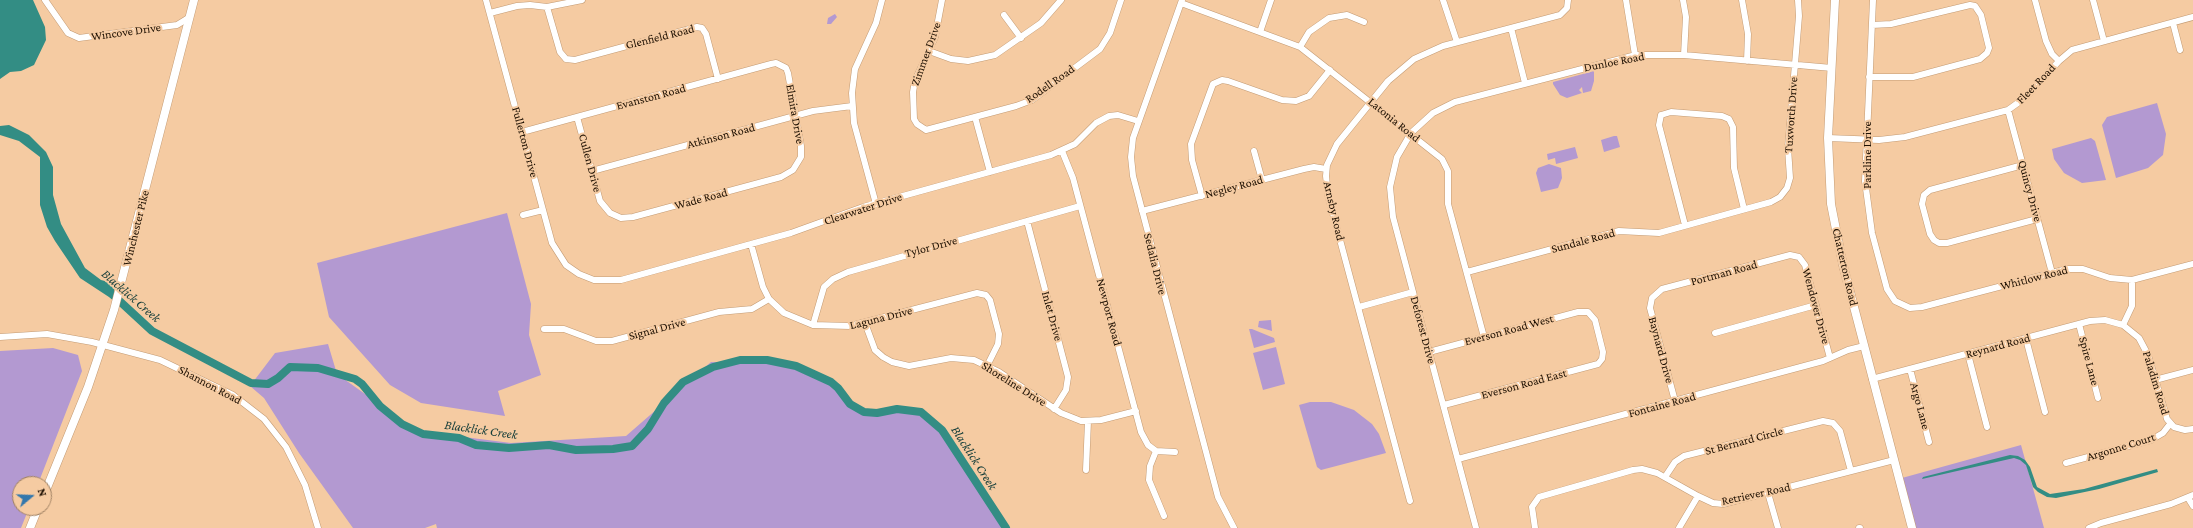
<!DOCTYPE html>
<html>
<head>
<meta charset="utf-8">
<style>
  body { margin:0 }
  #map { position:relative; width:2193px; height:528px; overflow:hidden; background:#f5cba2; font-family:"Crimson Pro",serif }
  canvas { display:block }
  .north { position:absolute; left:12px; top:476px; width:40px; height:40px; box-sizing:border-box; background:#f5cba2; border:1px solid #9f8062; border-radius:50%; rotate:71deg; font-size:11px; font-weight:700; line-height:16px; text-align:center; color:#1e1002 }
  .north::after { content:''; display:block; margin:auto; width:14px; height:18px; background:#3377ac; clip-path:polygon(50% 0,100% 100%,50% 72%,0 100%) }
</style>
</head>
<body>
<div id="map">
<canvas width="2193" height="528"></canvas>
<div class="north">N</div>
</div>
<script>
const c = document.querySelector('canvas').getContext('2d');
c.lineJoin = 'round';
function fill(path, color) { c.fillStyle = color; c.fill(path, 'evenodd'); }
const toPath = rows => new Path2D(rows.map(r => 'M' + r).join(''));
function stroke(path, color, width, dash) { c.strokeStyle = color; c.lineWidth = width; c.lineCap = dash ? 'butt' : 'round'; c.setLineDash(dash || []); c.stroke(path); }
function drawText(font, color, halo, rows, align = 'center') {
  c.font = font + ' "Crimson Pro",serif'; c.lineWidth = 4; c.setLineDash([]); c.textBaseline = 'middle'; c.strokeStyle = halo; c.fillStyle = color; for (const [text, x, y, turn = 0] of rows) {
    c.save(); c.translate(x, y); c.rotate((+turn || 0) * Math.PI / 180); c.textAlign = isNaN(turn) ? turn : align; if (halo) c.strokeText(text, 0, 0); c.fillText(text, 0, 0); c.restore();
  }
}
fill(toPath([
  [835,14,837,17,831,24,827,24,828,18],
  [1594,71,1594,81,1591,91,1583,93,1582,87,1579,90,1582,93,1567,98,1560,95,1553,84,1553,82],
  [2157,103,2166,134,2163,155,2148,168,2116,178,2102,125,2107,117],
  [1614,136,1617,136,1620,147,1604,152,1601,140],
  [2091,138,2095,141,2106,180,2082,183,2064,173,2054,159,2052,149],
  [1575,147,1578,158,1556,164,1555,158,1548,160,1547,154],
  [1549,164,1561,168,1562,178,1558,188,1541,192,1536,173,1538,168],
  [507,213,531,304,529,335,541,375,498,391,505,416,421,403,390,385,329,317,317,263],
  [1271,320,1272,331,1258,327,1259,321],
  [1249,329,1252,329,1274,338,1275,342,1254,348],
  [328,344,337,374,417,431,511,443,626,436,711,362,779,363,834,383,864,412,921,412,950,436,1009,528,437,528,436,524,425,528,353,528,299,453,264,398,250,386,275,353],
  [1276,347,1285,384,1263,390,1253,353],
  [53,348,78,355,82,371,38,484,20,484,20,508,29,508,21,528,0,528,0,351],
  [1310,402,1331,402,1354,410,1372,424,1379,434,1386,453,1321,470,1317,467,1299,405],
  [2021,445,2044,528,1916,528,1902,478]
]), '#b399d1');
fill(toPath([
  [0,0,33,0,45,27,46,40,34,65,21,71,10,72,0,79],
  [9,125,29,135,46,152,53,167,53,195,61,224,85,268,101,280,116,284,112,299,80,278,55,241,47,227,40,205,40,157,19,141,0,135,0,126],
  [2010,455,2018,456,2025,460,2030,467,2037,487,2050,494,2084,489,2157,469,2158,472,2099,489,2056,498,2047,497,2038,492,2033,487,2026,465,2020,460,2014,458,1922,479,1923,477]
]), '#338d84');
stroke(toPath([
  [113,295,152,331,251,383,268,384,278,378,290,367,318,368,355,379,362,384,380,406,402,424,423,434,459,438,476,445,509,448,549,445,576,450,613,449,632,446,648,429,664,403,683,382,713,367,740,360,767,360,796,366,831,382,838,388,850,404,864,412,877,413,897,409,921,412,942,430,1006,528]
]), '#338d84', 8);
const minor = toPath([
  [45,0,68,33,79,38,177,25,190,17],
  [486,0,552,243,566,265,579,274,594,280,621,280,751,244,791,233,863,207,1051,155,1075,144,1096,123,1109,116,1118,115,1138,121],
  [942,0,935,37,915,81,913,92,914,119,917,124,926,130,1016,106,1032,100,1100,49,1110,33,1121,0],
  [1182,0,1133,138,1131,157,1133,176,1218,497,1234,528],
  [1443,0,1457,42],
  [1626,0,1635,55],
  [1683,0,1686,17,1684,55],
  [1742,0,1748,34,1747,61],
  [1873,0,1865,181,1872,233,1887,289,1895,301,1910,308,1922,307,2067,269,2083,269,2110,278,2132,280,2193,264],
  [2035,0,2046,41,2052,54,2059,61],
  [2093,0,2104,41],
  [1181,3,1300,47,1442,159,1448,171,1448,204,1484,337],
  [547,7,560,52,566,59],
  [490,13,517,6,530,5,547,7,582,0],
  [1004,15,1021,38],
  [2173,23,2180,50],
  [1511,28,1525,83],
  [1260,32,1271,0],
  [1300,47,1309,32,1329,18,1347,15,1364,22],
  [929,51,951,59,968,61,995,55,1041,23,1061,0],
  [566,59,575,60,697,27,702,28,706,34,718,79],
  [1869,77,1913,77,1980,59,1987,53,1989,48,1981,15,1975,6,1970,5,1891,24,1872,25],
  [2008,110,2052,273],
  [1661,115,1671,112,1722,116,1729,119,1733,127,1734,168,1744,209],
  [1661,115,1659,125,1685,225],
  [975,117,990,172],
  [522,132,771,64,776,63,786,68,788,73,801,146,801,157,793,170,781,177,633,217,621,218,610,213,600,201,577,117],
  [1828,138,1879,140,1905,137,2008,110,2026,97,2059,61,2072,50,2193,17],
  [1062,151,1073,178,1141,432,1148,445,1156,451,1175,452],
  [1254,151,1262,180],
  [2023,165,1930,190,1924,195,1922,204,1930,234,1934,240,1939,243,1947,243,2037,219],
  [592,171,813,111,852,106],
  [1202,196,1192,160,1191,144,1213,84,1222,80,1228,81,1282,100,1296,101,1309,96,1330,70],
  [876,204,854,123,852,93,855,69,876,23,882,0],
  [1142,211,1304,169,1314,167,1326,169],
  [523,215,543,210],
  [1027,221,1068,377,1066,390,1054,409],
  [751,244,763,287,769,299,784,313,813,325,850,326,977,293,986,295,990,300,999,334,998,344,987,366],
  [1467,272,1619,231,1659,233,1771,202,1780,197,1787,188,1790,178,1788,148,1799,16,1798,0],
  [1359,307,1413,292],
  [865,323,875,350,883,357,892,362,909,366,951,358,974,360,999,372,1061,413,1081,421,1101,420,1136,411],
  [2079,324,2098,398],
  [813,325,824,287,833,279,848,272,1080,206],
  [2123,325,2132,306,2132,280],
  [544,329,564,329,596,341,612,341,719,312,752,309,769,299],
  [1715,333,1816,305],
  [0,337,47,334,92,342,160,360,233,395,264,419,286,447,305,485,318,528],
  [2026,339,2045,412],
  [1429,352,1578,312,1588,312,1595,320,1603,352,1602,359,1598,364,1444,405],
  [1968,354,1987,427],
  [1910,369,1929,442],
  [1872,379,2090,321,2105,320,2123,325,2139,338,2148,355,2167,419,2174,427,2185,430,2193,429],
  [2155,380,2193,370],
  [1675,401,1650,308,1652,298,1662,289,1790,255,1799,257,1805,265,1830,358],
  [1156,451,1150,466,1149,480,1164,516],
  [1458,459,1823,361,1848,350,1864,346],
  [2066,463,2151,440,2163,433,2170,424],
  [1086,470,1088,421],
  [1665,477,1675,462,1684,456,1823,421,1833,423,1840,431,1851,471],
  [1768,493,1778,528],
  [2188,498,2193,506],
  [1410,501,1328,195,1326,176,1327,165,1337,144,1388,81,1414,59,1443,46,1560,15,1567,8,1568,0],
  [1476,528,1393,217,1390,187,1397,157,1411,133,1433,113,1455,102,1636,55,1684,55,1832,68],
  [1535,528,1532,507,1539,497,1633,470,1642,469,1657,473,1698,496,1713,503,1723,504,1894,460],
  [1679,528,1698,496],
  [1859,528,1860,528],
  [2089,528,2101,523,2171,504,2193,495]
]);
const major = toPath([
  [1835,0,1828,138,1831,204,1843,265,1912,528],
  [44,495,88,387,114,310,194,0],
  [30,528,38,508]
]);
stroke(minor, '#c39b74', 7);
stroke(major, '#c39b74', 9);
stroke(minor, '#fff', 6);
stroke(major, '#fff', 8);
drawText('12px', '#1e1002', '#f5cba2', [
  ["Wincove Drive",126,32,-8],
  ["Glenfield Road",660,37,-14],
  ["Zimmer Drive",926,54,-70],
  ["Dunloe Road",1614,62,-11],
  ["Rodell Road",1050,84,-35],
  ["Fleet Road",2036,84,-46],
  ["Evanston Road",651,97,-15],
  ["Elmira Drive",795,114,80],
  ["Tuxworth Drive",1791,115,-86],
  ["Latonia Road",1394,120,39],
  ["Atkinson Road",721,136,-15],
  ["Fullerton Drive",525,142,75],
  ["Parkline Drive",1867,155,-90],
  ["Cullen Drive",590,163,75],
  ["Negley Road",1234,187,-15],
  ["Quincy Drive",2030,191,75],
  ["Wade Road",701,199,-15],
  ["Clearwater Drive",863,209,-18],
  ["Arnsby Road",1334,211,77],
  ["Winchester Pike",136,228,-76],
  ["Sundale Road",1583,241,-15],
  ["Tylor Drive",931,247,-15],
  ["Sedalia Drive",1155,264,76],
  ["Chatterton Road",1845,267,77],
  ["Portman Road",1724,273,-15],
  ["Whitlow Road",2034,278,-14],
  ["Wendover Drive",1816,306,75],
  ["Newport Road",1109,312,75],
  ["Inlet Drive",1052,316,75],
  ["Laguna Drive",881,318,-14],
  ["Signal Drive",657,329,-15],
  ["Deforest Drive",1423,330,75],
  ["Everson Road West",1509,330,-15],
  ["Reynard Road",1998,346,-15],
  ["Baynard Drive",1661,350,75],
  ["Spire Lane",2089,361,75],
  ["Paladim Road",2156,383,73],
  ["Shoreline Drive",1014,384,32],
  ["Everson Road East",1524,384,-15],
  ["Shannon Road",210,385,28],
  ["Fontaine Road",1662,405,-15],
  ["Argo Lane",1920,406,75],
  ["St Bernard Circle",1744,441,-15],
  ["Argonne Court",2121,447,-17],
  ["Retriever Road",1756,494,-12]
]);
drawText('italic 13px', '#143d39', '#f5cba2', [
  ["Blacklick Creek",131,296,41],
  ["Blacklick Creek",481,430,8],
  ["Blacklick Creek",974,458,57]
]);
</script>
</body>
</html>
